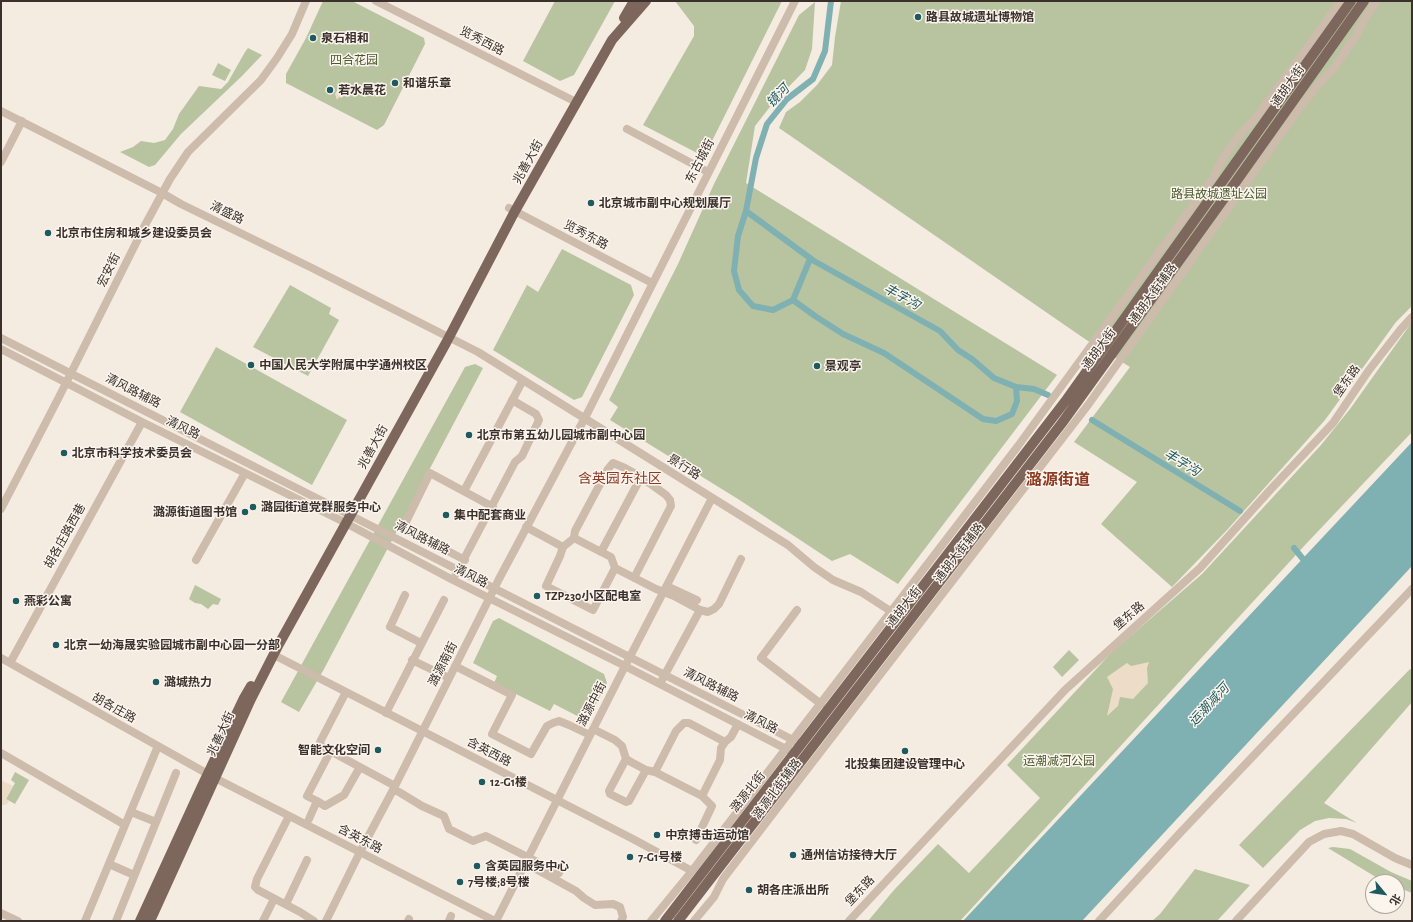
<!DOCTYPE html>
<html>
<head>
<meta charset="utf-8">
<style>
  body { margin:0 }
  #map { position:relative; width:1413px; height:922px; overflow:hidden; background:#f4ebe1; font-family:"Alegreya Sans","Noto Sans SC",sans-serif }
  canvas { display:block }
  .frame { position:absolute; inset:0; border:2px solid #3b302b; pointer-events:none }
  .north { position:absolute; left:1365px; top:874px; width:40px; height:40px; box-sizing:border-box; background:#fbf5ee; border:1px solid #aea6a0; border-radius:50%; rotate:119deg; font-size:11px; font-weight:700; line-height:16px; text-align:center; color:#3b302b }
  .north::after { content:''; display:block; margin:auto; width:14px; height:18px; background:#1f5a5e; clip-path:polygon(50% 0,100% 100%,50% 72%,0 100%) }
</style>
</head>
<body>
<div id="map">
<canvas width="1413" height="922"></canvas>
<div class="frame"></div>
<div class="north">北</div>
</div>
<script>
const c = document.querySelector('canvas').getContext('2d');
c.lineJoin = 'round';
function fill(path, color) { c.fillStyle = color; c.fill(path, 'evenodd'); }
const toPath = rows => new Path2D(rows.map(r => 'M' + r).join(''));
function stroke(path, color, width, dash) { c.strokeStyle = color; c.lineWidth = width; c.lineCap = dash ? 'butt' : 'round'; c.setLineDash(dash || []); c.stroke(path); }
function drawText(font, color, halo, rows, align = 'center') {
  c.font = font + ' "Alegreya Sans","Noto Sans SC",sans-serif'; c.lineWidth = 3; c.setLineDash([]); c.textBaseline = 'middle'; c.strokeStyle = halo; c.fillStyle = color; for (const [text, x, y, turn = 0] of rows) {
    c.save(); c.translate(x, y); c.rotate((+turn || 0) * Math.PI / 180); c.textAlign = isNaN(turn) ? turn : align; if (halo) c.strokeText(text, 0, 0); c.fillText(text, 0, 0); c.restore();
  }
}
fill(toPath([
  [323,1,352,1,424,38,425,44,384,125,377,130,286,83,286,74,306,38],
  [555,1,615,1,574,75,560,81,523,61],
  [675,1,782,1,707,151,699,154,643,125,694,36,694,26],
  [841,1,1412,1,1412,306,1396,322,1325,420,1227,530,1172,587,1101,524,1137,482,1074,442,1130,367,1085,339,779,128,786,112,800,102,817,85,832,65,835,37],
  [815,2,812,49,805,70,773,103,755,126,746,183,1057,375,898,584,850,554,832,561,738,499,610,420,618,407,609,400,678,264,714,184,799,15],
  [248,48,262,55,242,76,181,134,155,165,149,167,120,152,133,147,141,141,154,143,165,140,173,129,179,114,199,86,221,89,228,82,245,52],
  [218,63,231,70,225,81,212,75],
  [562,249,631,285,634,295,582,397,574,400,493,350,527,285,538,292],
  [290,285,331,308,329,314,339,320,308,376,253,347],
  [1412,322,1412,432,1305,545,960,921,868,921,894,890,938,844,969,873,1040,798,1007,765,1112,652,1202,574,1321,445,1350,409],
  [216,347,347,420,312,485,180,412],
  [475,364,483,368,324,669,299,712,281,702,465,367],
  [195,585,221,599,218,605,213,604,208,609,201,604,195,603,189,599],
  [499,618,604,674,607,683,587,721,554,704,550,711,494,683,497,676,473,663,493,621],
  [1069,650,1079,660,1062,677,1053,667],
  [1410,669,1412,671,1412,702,1324,803,1357,823,1346,819,1329,818,1315,821,1300,830,1263,868,1239,845],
  [15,772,29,780,15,804,6,799,15,783,11,780],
  [1333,847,1350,849,1391,872,1412,881,1412,893,1397,887,1397,882,1386,882,1379,879,1328,848],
  [1195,869,1250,885,1217,921,1152,921,1160,914]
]), '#b8c4a0');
fill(toPath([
  [342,82,344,83,341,87,343,88,345,86,348,87,349,84,352,85,346,97,343,95,342,98,339,97,337,100,335,94],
  [1149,662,1147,668,1148,683,1133,699,1120,697,1118,706,1107,716,1113,689,1107,677,1127,663,1131,666],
  [1,780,13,786,6,799,9,801,7,804,3,805,1,805]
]), '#ecdcc8');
fill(toPath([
  [1412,442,1412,566,1082,921,963,921]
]), '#7fb0b2');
stroke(toPath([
  [746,211,814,261,940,331,958,350,972,359,994,378,1016,387,1034,389,1048,395],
  [810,259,793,300,815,316,843,334,884,353,983,419,996,421,1012,414,1017,401,1016,387],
  [793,300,773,310,753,306,739,290,734,271,738,236,746,211,756,158,767,124,787,99,813,79,825,51,831,1],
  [1092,420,1240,511],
  [1294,548,1303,559,1309,562]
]), '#7fb0b2', 6);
stroke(toPath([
  [376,1,576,102],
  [1,111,162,193,181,204,312,268,478,352,788,545,814,567,833,580,861,592,892,612,897,613],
  [627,129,708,172],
  [1,162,22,121],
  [509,208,652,283],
  [1,338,797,742],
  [1,349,142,422,340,520,453,580,619,663,790,751],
  [464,491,523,380],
  [1,509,59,397,144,227,170,179,188,152,261,80,277,58,292,34,306,1],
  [526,527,563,547,574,538,611,557,615,568,656,589,674,596,700,610,708,612,714,609,719,604,741,559],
  [574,538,575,531,608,469,613,463,625,468,641,477,666,495,670,500,671,506,634,578],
  [563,547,560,556,546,586,593,610,615,568],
  [601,552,641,477],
  [196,560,245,473],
  [465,560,403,528,430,473,493,507],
  [456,574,515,462,522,456,539,420,536,414,512,400],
  [667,586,697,600],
  [405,595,390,627,421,643],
  [797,610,761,658,821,704],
  [274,655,633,839,692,871],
  [1,658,215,778,495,921],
  [412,660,449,678],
  [10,663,142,422],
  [455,666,512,695,492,734,531,754,547,726,553,723,559,721,569,725,590,735],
  [662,680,700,610],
  [346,692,320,742,321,746,395,786],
  [386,713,444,600],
  [593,729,615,740,622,746,626,759,631,762,646,770,655,772,702,796,712,806,696,840],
  [1,753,125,825],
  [626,759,609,791,610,794,626,802,629,801,646,770],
  [655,772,676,731,684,723,689,723,725,742],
  [393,790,399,792,422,806,444,816,449,829,473,841,486,836,559,873],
  [702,796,720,760,721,748,725,742,731,737,738,724],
  [317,801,307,796,330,752],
  [131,812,156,822],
  [289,816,257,879,255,887,258,890,300,912,314,921],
  [309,819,317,801,325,806,344,795,360,767],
  [525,863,576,891,584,898,595,905,613,904,620,907,623,917,621,921],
  [109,864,134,875],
  [286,904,307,860],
  [1,913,18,921],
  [85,921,158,746],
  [116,921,176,773],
  [263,921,274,899],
  [326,921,360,852,393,790,499,579,588,412,795,1],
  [408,921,409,919],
  [449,921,451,916],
  [496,921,621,674,712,498],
  [651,921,692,871,1018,446,1213,178,1224,156,1242,132,1255,119,1341,1],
  [694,921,714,897,723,879,778,807,1088,405,1302,105,1318,85,1333,69,1356,36,1366,16,1377,1],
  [849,921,1065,690,1200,568,1271,489,1333,423,1369,370,1401,329,1412,317],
  [1099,921,1180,833,1412,589],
  [1236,921,1309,842,1324,834,1341,831,1353,834,1395,858,1412,865]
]), '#cdbbac', 8);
stroke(toPath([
  [624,18,634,1],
  [140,921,202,786,244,698,251,686],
  [150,921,251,699,279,644,446,343,515,211,612,40,646,1],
  [665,921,1067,399,1351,1],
  [678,921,1062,423,1230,190,1364,1]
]), '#7d675c', 10);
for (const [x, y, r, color] of [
  [918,17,4,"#1f5a5e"],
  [313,38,4,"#1f5a5e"],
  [395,83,4,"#1f5a5e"],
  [330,90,4,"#1f5a5e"],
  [591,203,4,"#1f5a5e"],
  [48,233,4,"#1f5a5e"],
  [251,365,4,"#1f5a5e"],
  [817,366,4,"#1f5a5e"],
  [469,435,4,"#1f5a5e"],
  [64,453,4,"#1f5a5e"],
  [253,507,4,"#1f5a5e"],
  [245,512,4,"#1f5a5e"],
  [446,515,4,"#1f5a5e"],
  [537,596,4,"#1f5a5e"],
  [16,601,4,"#1f5a5e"],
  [56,645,4,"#1f5a5e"],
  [156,682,4,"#1f5a5e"],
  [378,750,4,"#1f5a5e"],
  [905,751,4,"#1f5a5e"],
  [482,782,4,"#1f5a5e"],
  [657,835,4,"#1f5a5e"],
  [793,855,4,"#1f5a5e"],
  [630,857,4,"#1f5a5e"],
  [477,866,4,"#1f5a5e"],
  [460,882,4,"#1f5a5e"],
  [749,890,4,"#1f5a5e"]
]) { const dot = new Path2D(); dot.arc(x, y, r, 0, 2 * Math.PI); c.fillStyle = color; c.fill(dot); stroke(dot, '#fbf5ee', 1.5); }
drawText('bold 12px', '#3b302b', '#fbf5ee', [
  ["路县故城遗址博物馆",926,17],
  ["泉石相和",321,38],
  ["和谐乐章",403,83],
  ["若水晨花",338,90],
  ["北京城市副中心规划展厅",599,203],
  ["北京市住房和城乡建设委员会",56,233],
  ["中国人民大学附属中学通州校区",259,365],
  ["景观亭",825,366],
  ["北京市第五幼儿园城市副中心园",477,435],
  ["北京市科学技术委员会",72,453],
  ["潞园街道党群服务中心",261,507],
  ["潞源街道图书馆",237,512,"right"],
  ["集中配套商业",454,515],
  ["TZP230小区配电室",545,596],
  ["燕彩公寓",24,601],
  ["北京一幼海晟实验园城市副中心园一分部",64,645],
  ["潞城热力",164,682],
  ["智能文化空间",370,750,"right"],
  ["北投集团建设管理中心",905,764,"center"],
  ["12-G1楼",490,782],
  ["中京搏击运动馆",665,835],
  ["通州信访接待大厅",801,855],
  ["7-G1号楼",638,857],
  ["含英园服务中心",485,866],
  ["7号楼;8号楼",468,882],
  ["胡各庄派出所",757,890]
], 'left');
drawText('12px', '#3b302b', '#fbf5ee', [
  ["览秀西路",482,41,27],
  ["通胡大街",1288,86,-55],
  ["东古城街",700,161,-63],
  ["兆善大街",528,162,-61],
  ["清盛路",227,213,26],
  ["览秀东路",586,235,28],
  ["宏安街",109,270,-64],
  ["通胡大街辅路",1153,294,-54],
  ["通胡大街",1099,349,-54],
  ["堡东路",1347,381,-55],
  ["清风路辅路",133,391,27],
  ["清风路",183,428,26],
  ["兆善大街",373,447,-61],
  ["景行路",684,467,32],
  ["胡各庄路西巷",65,536,-61],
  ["清风路辅路",422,538,27],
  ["通胡大街辅路",959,553,-52],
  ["清风路",471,576,27],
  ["通胡大街",904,607,-52],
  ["堡东路",1129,616,-41],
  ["潞源南街",443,664,-63],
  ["清风路辅路",711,685,27],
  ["潞源中街",592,704,-63],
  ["胡各庄路",114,708,29],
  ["清风路",761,722,27],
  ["兆善大街",221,734,-65],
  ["含英西路",489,752,27],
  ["潞源北街辅路",777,789,-53],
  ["潞源北街",748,792,-52],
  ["含英东路",360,839,27],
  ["堡东路",860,891,-47]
]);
drawText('12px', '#4a5a2e', '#fbf5ee', [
  ["四合花园",354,60],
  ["路县故城遗址公园",1219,194],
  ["运潮减河公园",1059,761]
]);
drawText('italic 13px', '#1f5a5e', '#fbf5ee', [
  ["镜河",778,96,-46],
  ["丰字沟",902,297,29],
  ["丰字沟",1182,463,31],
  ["运潮减河",1209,705,-47]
]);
drawText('14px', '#8c3b22', '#fbf5ee', [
  ["含英园东社区",620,479]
]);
drawText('bold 16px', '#8c3b22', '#fbf5ee', [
  ["潞源街道",1058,480]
]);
</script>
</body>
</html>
